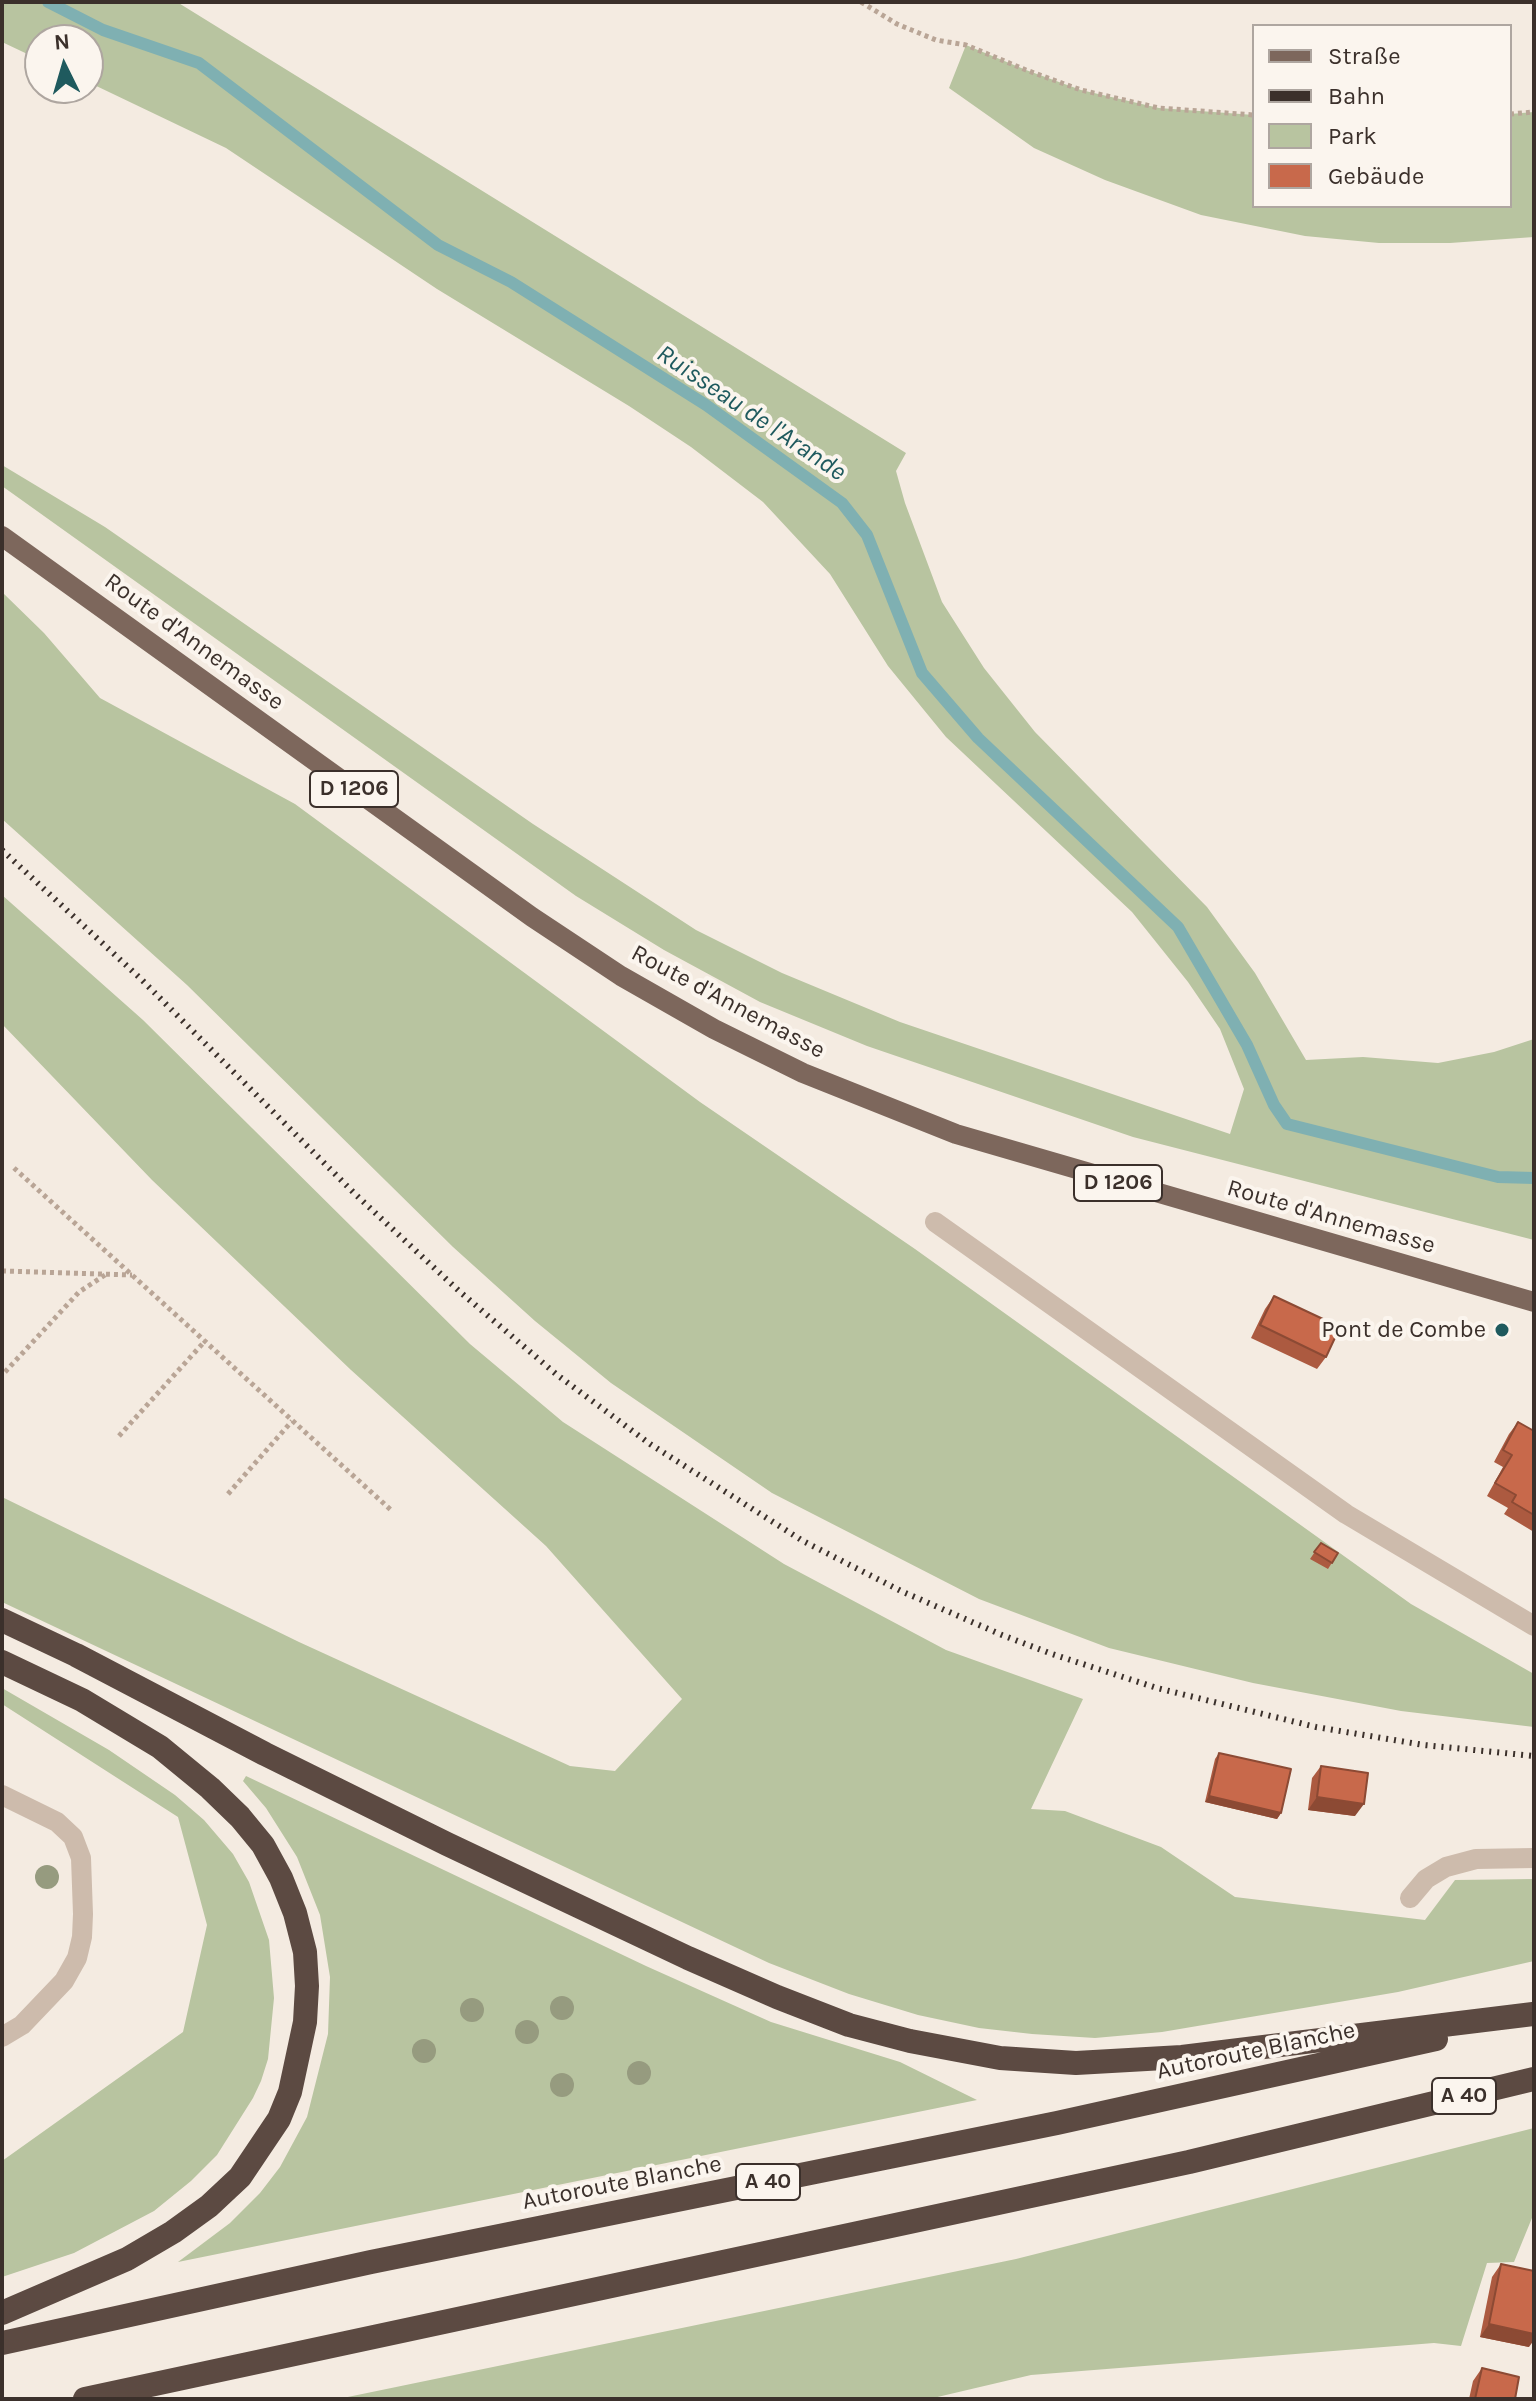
<!DOCTYPE html>
<html>
<head>
<meta charset="utf-8">
<style>
  body { margin:0 }
  #map { position:relative; width:1536px; height:2401px; overflow:hidden; background:#f4ebe1; font-family:Karla,sans-serif }
  canvas { display:block }
  .frame { position:absolute; inset:0; border:4px solid #3b302b; pointer-events:none }
  .legend { position:absolute; left:1252px; top:24px; width:260px; height:184px; box-sizing:border-box; background:#fbf5ee; border:2px solid #aea6a0; margin:0; padding:10px 14px; list-style:none; font-size:24px; color:#3b302b }
  .legend li { display:flex; align-items:center; gap:16px; height:40px }
  .legend b { width:40px; border:2px solid #aea6a0 }
  .north { position:absolute; left:24px; top:24px; width:80px; height:80px; box-sizing:border-box; background:#fbf5ee; border:2px solid #aea6a0; border-radius:50%; rotate:355deg; font-size:22px; font-weight:700; line-height:32px; text-align:center; color:#3b302b }
  .north::after { content:''; display:block; margin:auto; width:28px; height:36px; background:#1f5a5e; clip-path:polygon(50% 0,100% 100%,50% 72%,0 100%) }
</style>
</head>
<body>
<div id="map">
<canvas width="1536" height="2401"></canvas>
<div class="frame"></div>
<ul class="legend">
<li><b style="height:10px;background:#7d675c"></b>Straße</li>
<li><b style="height:10px;background:#3b302b"></b>Bahn</li>
<li><b style="height:22px;background:#b8c4a0"></b>Park</li>
<li><b style="height:22px;background:#c8694b"></b>Gebäude</li>
</ul>
<div class="north">N</div>
</div>
<script>
const c = document.querySelector('canvas').getContext('2d');
c.lineJoin = 'round';
function fill(path, color) { c.fillStyle = color; c.fill(path, 'evenodd'); }
const toPath = rows => new Path2D(rows.map(r => 'M' + r).join(''));
function stroke(path, color, width, dash) { c.strokeStyle = color; c.lineWidth = width; c.lineCap = dash ? 'butt' : 'round'; c.setLineDash(dash || []); c.stroke(path); }
function drawText(font, color, halo, rows, align = 'center') {
  c.font = font + ' Karla,sans-serif'; c.lineWidth = 8; c.setLineDash([]); c.textBaseline = 'middle'; c.strokeStyle = halo; c.fillStyle = color; for (const [text, x, y, turn = 0] of rows) {
    c.save(); c.translate(x, y); c.rotate((+turn || 0) * Math.PI / 180); c.textAlign = isNaN(turn) ? turn : align; if (halo) c.strokeText(text, 0, 0); c.fillText(text, 0, 0); c.restore();
  }
}
fill(toPath([
  [2,2,177,2,906,453,896,471,905,503,942,602,984,668,1035,732,1207,907,1255,973,1306,1060,1363,1057,1438,1063,1494,1052,1534,1039,1534,1240,1133,1137,867,1046,760,1002,664,950,576,896,2,486,2,465,105,527,533,824,696,930,782,973,900,1022,1230,1134,1244,1089,1220,1029,1188,982,1132,912,946,737,888,666,830,574,763,502,691,447,629,406,437,289,226,148,88,82,88,40,40,40,40,60,2,42],
  [966,45,1026,70,1081,90,1159,108,1254,115,1254,206,1510,206,1510,114,1534,112,1534,237,1450,243,1379,243,1305,236,1201,215,1105,180,1034,148,949,88],
  [2,592,44,633,100,698,295,804,700,1102,915,1249,1411,1604,1534,1674,1534,1727,1401,1711,1253,1683,1109,1648,979,1599,772,1493,611,1383,535,1321,453,1247,187,985,2,819],
  [2,895,143,1020,470,1344,563,1422,784,1564,946,1650,1083,1699,1031,1809,1065,1811,1161,1847,1235,1897,1425,1920,1455,1880,1534,1879,1534,1961,1398,1992,1162,2032,1095,2038,1032,2034,979,2028,918,2015,849,1994,769,1963,2,1602,2,1497,299,1642,570,1766,615,1771,682,1699,546,1546,351,1370,152,1180,2,1024],
  [2,1688,109,1750,175,1795,204,1820,233,1854,249,1882,269,1940,274,1998,268,2059,261,2081,253,2098,217,2155,191,2181,154,2211,74,2253,2,2277,2,2161,183,2032,207,1925,178,1817,2,1704],
  [246,1776,646,1966,771,2022,900,2062,977,2100,178,2262,230,2223,260,2193,280,2167,307,2117,328,2034,330,1977,320,1915,297,1857,266,1808,243,1781],
  [1534,2128,1534,2213,1514,2262,1487,2263,1461,2346,1434,2343,1031,2375,929,2399,338,2399,1016,2259]
]), '#b8c4a0');
stroke(toPath([
  [48,2,103,30,199,63,438,245,511,282,706,405,842,503,867,535,922,673,978,738,1178,927,1247,1045,1274,1105,1287,1124,1498,1177,1534,1178]
]), '#7fb0b2', 12);
stroke(toPath([
  [861,2,897,24,936,40,966,45,1026,70,1081,90,1159,108,1254,115],
  [1510,114,1534,112],
  [14,1168,391,1510],
  [2,1271,132,1275],
  [5,1372,79,1292,105,1275],
  [119,1436,205,1341],
  [228,1494,292,1421]
]), '#b9a596', 5, [4, 4]);
stroke(toPath([
  [935,1222,1346,1514,1534,1626],
  [2,1795,57,1822,73,1837,81,1858,83,1914,82,1937,77,1958,64,1981,22,2025,2,2037],
  [1410,1898,1426,1879,1446,1867,1476,1859,1534,1858]
]), '#cdbbac', 20);
stroke(toPath([
  [2,536,532,917,621,976,714,1029,803,1073,956,1134,1534,1302]
]), '#7d675c', 20);
stroke(toPath([
  [2,1620,76,1655,265,1754,447,1844,688,1958,777,1997,849,2025,910,2041,1000,2058,1076,2063,1182,2057,1533,2014],
  [2,1662,82,1700,160,1747,210,1788,240,1817,263,1845,281,1878,295,1913,305,1952,307,1986,305,2022,290,2092,279,2119,240,2177,209,2206,173,2232,127,2259,2,2313],
  [2,2343,371,2262,1057,2123,1436,2039],
  [85,2399,1189,2162,1534,2079]
]), '#5c4a42', 24);
stroke(toPath([
  [2,850,141,979,355,1194,459,1291,556,1374,650,1444,803,1541,901,1591,1002,1635,1052,1654,1157,1688,1316,1727,1424,1745,1534,1756]
]), '#3b302b', 6, [2, 6]);
c.fillStyle = '#969b7f';
for (const [x, y] of [
  [47,1877],
  [562,2008],
  [472,2010],
  [527,2032],
  [424,2051],
  [639,2073],
  [562,2085]
]) { c.beginPath(); c.arc(x, y, 12, 0, 2 * Math.PI); c.fill(); }
fill(toPath([
  [1274,1296,1326,1357,1317,1369,1251,1338,1265,1309],
  [1518,1422,1534,1431,1534,1532,1504,1514,1508,1508,1487,1496,1503,1467,1494,1462,1509,1434],
  [1321,1543,1338,1553,1328,1569,1310,1559],
  [1219,1753,1281,1813,1277,1819,1205,1802,1215,1759],
  [1321,1766,1355,1816,1308,1810,1312,1778],
  [1501,2264,1529,2347,1480,2337,1492,2277],
  [1482,2368,1515,2399,1469,2399,1473,2381]
]), '#ac5a40');
fill(toPath([
  [1209,1796,1281,1813,1277,1819,1205,1802],
  [1317,1797,1364,1804,1355,1816,1308,1810],
  [1489,2324,1534,2334,1534,2340,1529,2347,1480,2337]
]), '#8c4a34');
const building = toPath([
  [1274,1296,1340,1327,1326,1357,1260,1325,1274,1296],
  [1518,1422,1534,1431,1534,1515,1512,1502,1516,1495,1495,1483,1512,1455,1503,1450,1518,1422],
  [1321,1543,1338,1553,1332,1563,1314,1552,1321,1543],
  [1219,1753,1291,1769,1281,1813,1209,1796,1219,1753],
  [1321,1766,1368,1773,1364,1804,1317,1797,1321,1766],
  [1501,2264,1534,2271,1534,2334,1489,2324,1501,2264],
  [1482,2368,1519,2377,1515,2399,1475,2399,1482,2368]
]);
fill(building, '#c8694b');
stroke(building, '#8c4a34', 2);
for (const [x, y, r, color] of [
  [1502,1330,8,"#1f5a5e"]
]) { const dot = new Path2D(); dot.arc(x, y, r, 0, 2 * Math.PI); c.fillStyle = color; c.fill(dot); stroke(dot, '#fbf5ee', 3); }
for (const [x, y, w] of [
  [354,789,88],
  [1118,1183,88],
  [1464,2096,64],
  [768,2182,64]
]) { const box = new Path2D(); box.roundRect(x - w / 2, y - 18, w, 36, 6); c.fillStyle = '#fbf5ee'; c.fill(box); stroke(box, '#3b302b', 2); }
drawText('bold 22px', '#3b302b', null, [
  ["D 1206",354,789],
  ["D 1206",1118,1183],
  ["A 40",1464,2096],
  ["A 40",768,2182]
]);
drawText('24px', '#3b302b', '#fbf5ee', [
  ["Route d'Annemasse",194,642,36],
  ["Route d'Annemasse",728,1002,28],
  ["Route d'Annemasse",1331,1217,16],
  ["Autoroute Blanche",1256,2051,-12],
  ["Autoroute Blanche",622,2183,-11]
]);
drawText('24px', '#3b302b', '#fbf5ee', [
  ["Pont de Combe",1486,1330]
], 'right');
drawText('italic 26px', '#1f5a5e', '#fbf5ee', [
  ["Ruisseau de l'Arande",751,413,34]
]);
</script>
</body>
</html>
